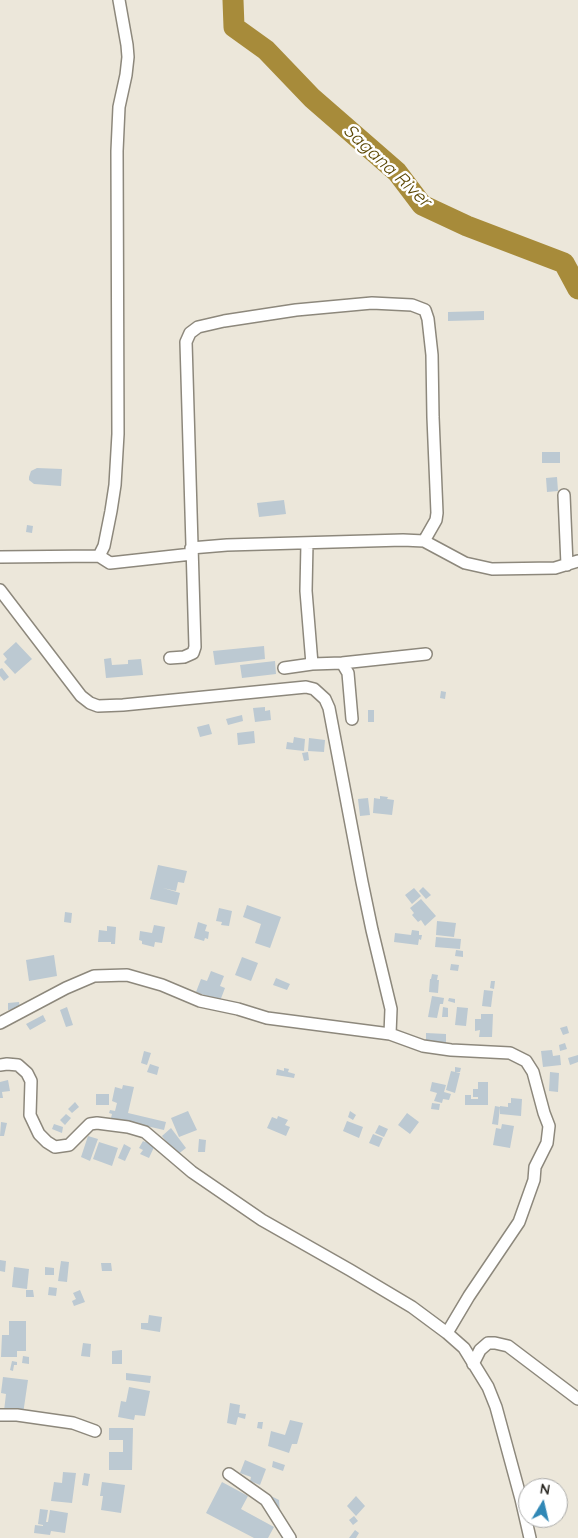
<!DOCTYPE html>
<html>
<head>
<meta charset="utf-8">
<style>
	body { margin:0 }
	#map { position:relative; width:578px; height:1538px; overflow:hidden; background:#ece7da; font-family:Quicksand,sans-serif }
	canvas { display:block }
	.north { position:absolute; left:518px; top:1478px; width:50px; height:50px; box-sizing:border-box; background:#fff; border:1px solid #a9a9a7; border-radius:50%; rotate:9deg; font-size:14px; font-weight:700; line-height:20px; text-align:center; color:#292722 }
	.north::after { content:''; display:block; margin:auto; width:18px; height:22px; background:#3188b6; clip-path:polygon(50% 0,100% 100%,50% 72%,0 100%) }
</style>
</head>
<body>
<div id="map">
<canvas width="578" height="1538"></canvas>
<div class="north">N</div>
</div>
<script>
const g = document.querySelector('canvas').getContext('2d');
g.lineJoin = 'round';
const shape = rows => new Path2D(rows.map(r => 'M' + r).join(''));
function stroke(path, color, width, dash) { g.strokeStyle = color; g.lineWidth = width; g.lineCap = dash ? 'butt' : 'round'; g.setLineDash(dash || []); g.stroke(path); }
function paint(path, color) { g.fillStyle = color; g.fill(path, 'evenodd'); }
function write(font, color, halo, rows, align = 'center') {
  g.font = font + ' Quicksand,sans-serif'; g.lineWidth = 5; g.setLineDash([]); g.textBaseline = 'middle'; g.strokeStyle = halo; g.fillStyle = color; for (const [text, x, y, turn = 0] of rows) {
    g.save(); g.translate(x, y); g.rotate((+turn || 0) * Math.PI / 180); g.textAlign = isNaN(turn) ? turn : align; if (halo) g.strokeText(text, 0, 0); g.fillText(text, 0, 0); g.restore();
  }
}
const river = shape([
	[233,0,234,27,266,50,312,98,397,172,422,205,467,226,564,263,578,289]
]);
const building = shape([
	[484,311,484,320,448,321,448,312],
	[542,452,560,452,560,463,542,463],
	[37,468,62,469,61,486,34,484,29,480,29,477,31,471],
	[557,477,558,491,547,492,546,478],
	[284,500,286,514,259,517,257,503],
	[27,525,33,526,32,533,26,532],
	[16,642,32,659,15,674,4,662,7,659,3,654],
	[264,646,265,659,215,665,213,651],
	[111,658,112,665,128,664,128,660,141,659,143,675,106,678,104,659],
	[275,661,276,674,242,678,240,665],
	[2,668,9,677,4,681,0,676,0,669],
	[441,691,446,692,445,699,440,698],
	[265,707,265,711,270,710,271,720,255,722,253,708],
	[368,710,374,710,374,722,368,722],
	[242,715,243,721,228,725,226,719],
	[209,724,212,734,200,737,197,727],
	[254,731,255,743,238,745,237,733],
	[294,737,305,739,304,751,286,749,287,742,293,743],
	[309,738,325,740,324,752,308,751],
	[308,752,309,760,304,761,302,753],
	[380,796,388,797,387,799,394,800,392,815,373,813,374,798,380,799],
	[368,798,370,815,360,816,358,799],
	[158,865,187,871,184,883,178,882,176,891,163,888,180,893,177,905,150,899],
	[423,887,431,895,426,899,419,891],
	[414,888,421,896,412,904,405,895],
	[421,899,436,916,425,926,421,920,418,922,412,915,414,913,410,908],
	[247,905,281,917,270,948,255,943,261,924,243,917],
	[219,908,232,911,229,926,221,925,222,922,216,921],
	[65,912,72,913,71,923,64,922],
	[437,921,456,923,454,937,436,935],
	[198,922,207,925,205,931,209,932,208,939,205,938,204,941,194,938],
	[154,925,165,927,162,943,155,942,154,947,142,944,142,941,139,940,140,931,152,933],
	[107,926,116,927,115,944,111,944,111,942,98,942,99,930,107,931],
	[412,930,419,931,419,935,422,935,421,940,419,939,418,945,394,942,395,933,411,935],
	[436,937,461,939,460,949,435,947],
	[456,950,463,951,463,957,455,956],
	[54,955,57,976,29,981,26,960],
	[242,957,258,963,251,981,235,975],
	[451,964,459,965,458,971,450,970],
	[211,971,224,976,220,986,225,988,220,1001,196,992,201,979,207,981],
	[432,974,438,975,437,980,439,980,438,993,429,992,430,979,431,979],
	[276,978,290,984,287,990,273,985],
	[491,981,495,981,494,989,490,988],
	[484,990,493,991,491,1007,482,1006],
	[432,996,444,998,443,1004,440,1004,437,1018,428,1017],
	[449,998,455,999,455,1003,448,1001],
	[19,1002,20,1009,8,1010,8,1003],
	[67,1007,73,1025,66,1027,60,1010],
	[443,1007,448,1008,448,1017,442,1017],
	[457,1007,468,1008,466,1026,455,1025],
	[481,1014,493,1014,492,1037,479,1037,480,1030,475,1031,475,1019,481,1019],
	[43,1015,46,1021,30,1030,26,1024],
	[567,1026,569,1033,563,1035,560,1028],
	[426,1033,446,1034,446,1043,426,1042],
	[565,1043,567,1049,560,1051,559,1045],
	[552,1050,553,1056,560,1055,561,1065,543,1067,541,1051],
	[144,1051,151,1053,147,1065,141,1063],
	[578,1055,578,1062,570,1065,568,1058],
	[150,1064,159,1067,157,1075,147,1072],
	[455,1067,461,1068,460,1072,455,1072],
	[284,1068,289,1069,288,1072,295,1074,294,1078,276,1075,277,1069,284,1071],
	[451,1071,460,1073,455,1093,446,1090],
	[550,1072,559,1073,558,1092,549,1091],
	[8,1080,10,1091,2,1092,3,1098,0,1098,0,1082],
	[432,1082,446,1085,444,1092,451,1094,449,1100,443,1099,442,1103,434,1101,437,1093,430,1091],
	[478,1082,488,1082,488,1105,465,1105,465,1095,471,1095,471,1099,478,1099,478,1097,473,1097,473,1089,478,1089],
	[123,1085,134,1087,128,1113,166,1122,164,1130,111,1118,112,1114,109,1113,110,1110,115,1111,117,1103,112,1101,115,1087,122,1089],
	[96,1094,109,1094,109,1105,96,1105],
	[511,1098,522,1099,521,1116,500,1114,500,1106,508,1107,508,1103,511,1103],
	[75,1102,79,1107,72,1113,68,1109],
	[432,1103,440,1104,439,1110,431,1109],
	[495,1106,500,1107,498,1125,492,1124],
	[188,1111,197,1130,179,1137,171,1118],
	[350,1111,356,1115,353,1120,348,1117],
	[407,1113,419,1122,410,1134,398,1125],
	[66,1114,71,1118,65,1125,60,1120],
	[278,1116,288,1120,285,1125,290,1127,286,1136,267,1128,272,1117,277,1119],
	[347,1121,363,1127,359,1138,343,1131],
	[1,1122,7,1123,4,1136,0,1136],
	[54,1124,63,1127,62,1133,52,1129],
	[502,1124,514,1126,510,1148,493,1145,496,1128,501,1129],
	[379,1125,388,1129,384,1137,375,1133],
	[171,1128,186,1148,177,1155,162,1136],
	[373,1134,383,1138,379,1147,369,1143],
	[88,1136,98,1139,90,1161,81,1157],
	[199,1139,206,1140,205,1152,198,1152],
	[143,1141,145,1142,146,1141,155,1145,149,1158,140,1154,143,1150,139,1148],
	[99,1142,118,1148,112,1166,93,1159],
	[124,1144,131,1148,125,1161,118,1158],
	[0,1260,6,1261,5,1272,0,1271],
	[61,1261,69,1262,67,1282,58,1281],
	[101,1263,111,1263,112,1271,102,1271],
	[14,1267,29,1269,27,1289,12,1287],
	[45,1267,54,1268,54,1275,45,1275],
	[49,1287,57,1288,56,1296,48,1295],
	[26,1290,33,1290,34,1297,26,1297],
	[80,1290,85,1302,74,1306,72,1301,76,1299,73,1293],
	[149,1315,162,1317,160,1332,141,1329,141,1323,148,1323],
	[9,1321,26,1321,26,1351,17,1351,17,1357,1,1357,2,1335,9,1335],
	[83,1343,91,1344,90,1357,81,1356],
	[122,1350,122,1364,112,1364,112,1351],
	[23,1356,29,1357,29,1364,22,1363],
	[12,1361,17,1362,17,1365,14,1365,13,1371,10,1370],
	[126,1373,151,1376,150,1383,126,1380],
	[3,1377,28,1380,23,1414,4,1411,6,1394,1,1393],
	[129,1387,150,1391,145,1416,135,1415,134,1420,118,1417,121,1401,126,1402],
	[230,1403,240,1405,239,1413,246,1414,245,1419,238,1417,236,1425,227,1423],
	[290,1420,303,1423,297,1444,292,1444,289,1453,268,1446,271,1431,285,1435],
	[258,1422,263,1422,262,1429,257,1428],
	[109,1428,133,1428,132,1470,109,1470,109,1452,123,1452,123,1440,109,1440],
	[245,1460,266,1469,260,1485,250,1481,251,1477,240,1473],
	[273,1461,285,1465,283,1471,272,1467],
	[63,1472,76,1473,72,1503,51,1501,54,1482,62,1483],
	[84,1473,90,1474,88,1486,82,1485],
	[102,1482,125,1485,121,1513,101,1510,103,1496,100,1496],
	[222,1482,248,1496,241,1509,274,1527,268,1538,254,1538,206,1513],
	[265,1493,279,1500,280,1513],
	[356,1496,365,1506,356,1516,347,1506],
	[40,1509,48,1510,46,1522,48,1522,50,1510,68,1513,65,1533,51,1531,50,1535,34,1533,35,1525,43,1526,43,1525,38,1524],
	[354,1516,358,1521,353,1525,349,1520],
	[355,1530,359,1533,356,1538,349,1538]
]);
const minor = shape([
	[564,495,567,565],
	[307,543,306,591,312,664],
	[191,548,227,545,403,540,424,541,465,563,492,569,555,568,578,561],
	[99,556,104,546,111,511,115,485,118,434,117,151,119,107,126,75,128,57,127,45,119,0],
	[0,557,99,556,110,563,192,554],
	[0,590,81,696,90,703,98,706,123,705,306,687,314,689,325,699,329,708,362,882,372,930,391,1009,390,1034],
	[170,658,184,657,193,653,195,647,186,342,190,333,198,327,224,321,296,310,372,303,412,305,425,310,428,319,432,355,433,417,437,513,436,520,424,541],
	[342,663,348,673,352,719],
	[284,668,312,664,342,663,426,654],
	[0,1023,66,988,94,976,127,975,162,985,200,1001,238,1009,267,1018,390,1034,423,1046,451,1050,510,1053,526,1061,533,1072,544,1113,549,1126,547,1143,535,1167,534,1180,519,1222,469,1296,447,1333],
	[0,1065,7,1064,18,1065,27,1073,31,1081,30,1115,39,1134,47,1142,55,1147,69,1145,90,1124,97,1123,128,1127,145,1132,192,1172,262,1220,350,1270,412,1307,447,1333,464,1348,488,1387,496,1407,521,1499,530,1538],
	[473,1364,480,1350,488,1343,495,1343,508,1346,578,1399],
	[0,1415,17,1415,73,1423,95,1431],
	[229,1474,266,1500,290,1538]
]);
const waterNames = [
	["Sagana River",387,166,43]
];
stroke(river, '#a78b3a', 21);
paint(building, '#bcc9d2');
stroke(minor, '#8d887c', 14);
stroke(minor, '#fff', 11);
write('italic 18px', '#5a4602', '#fff', waterNames);
</script>
</body>
</html>
